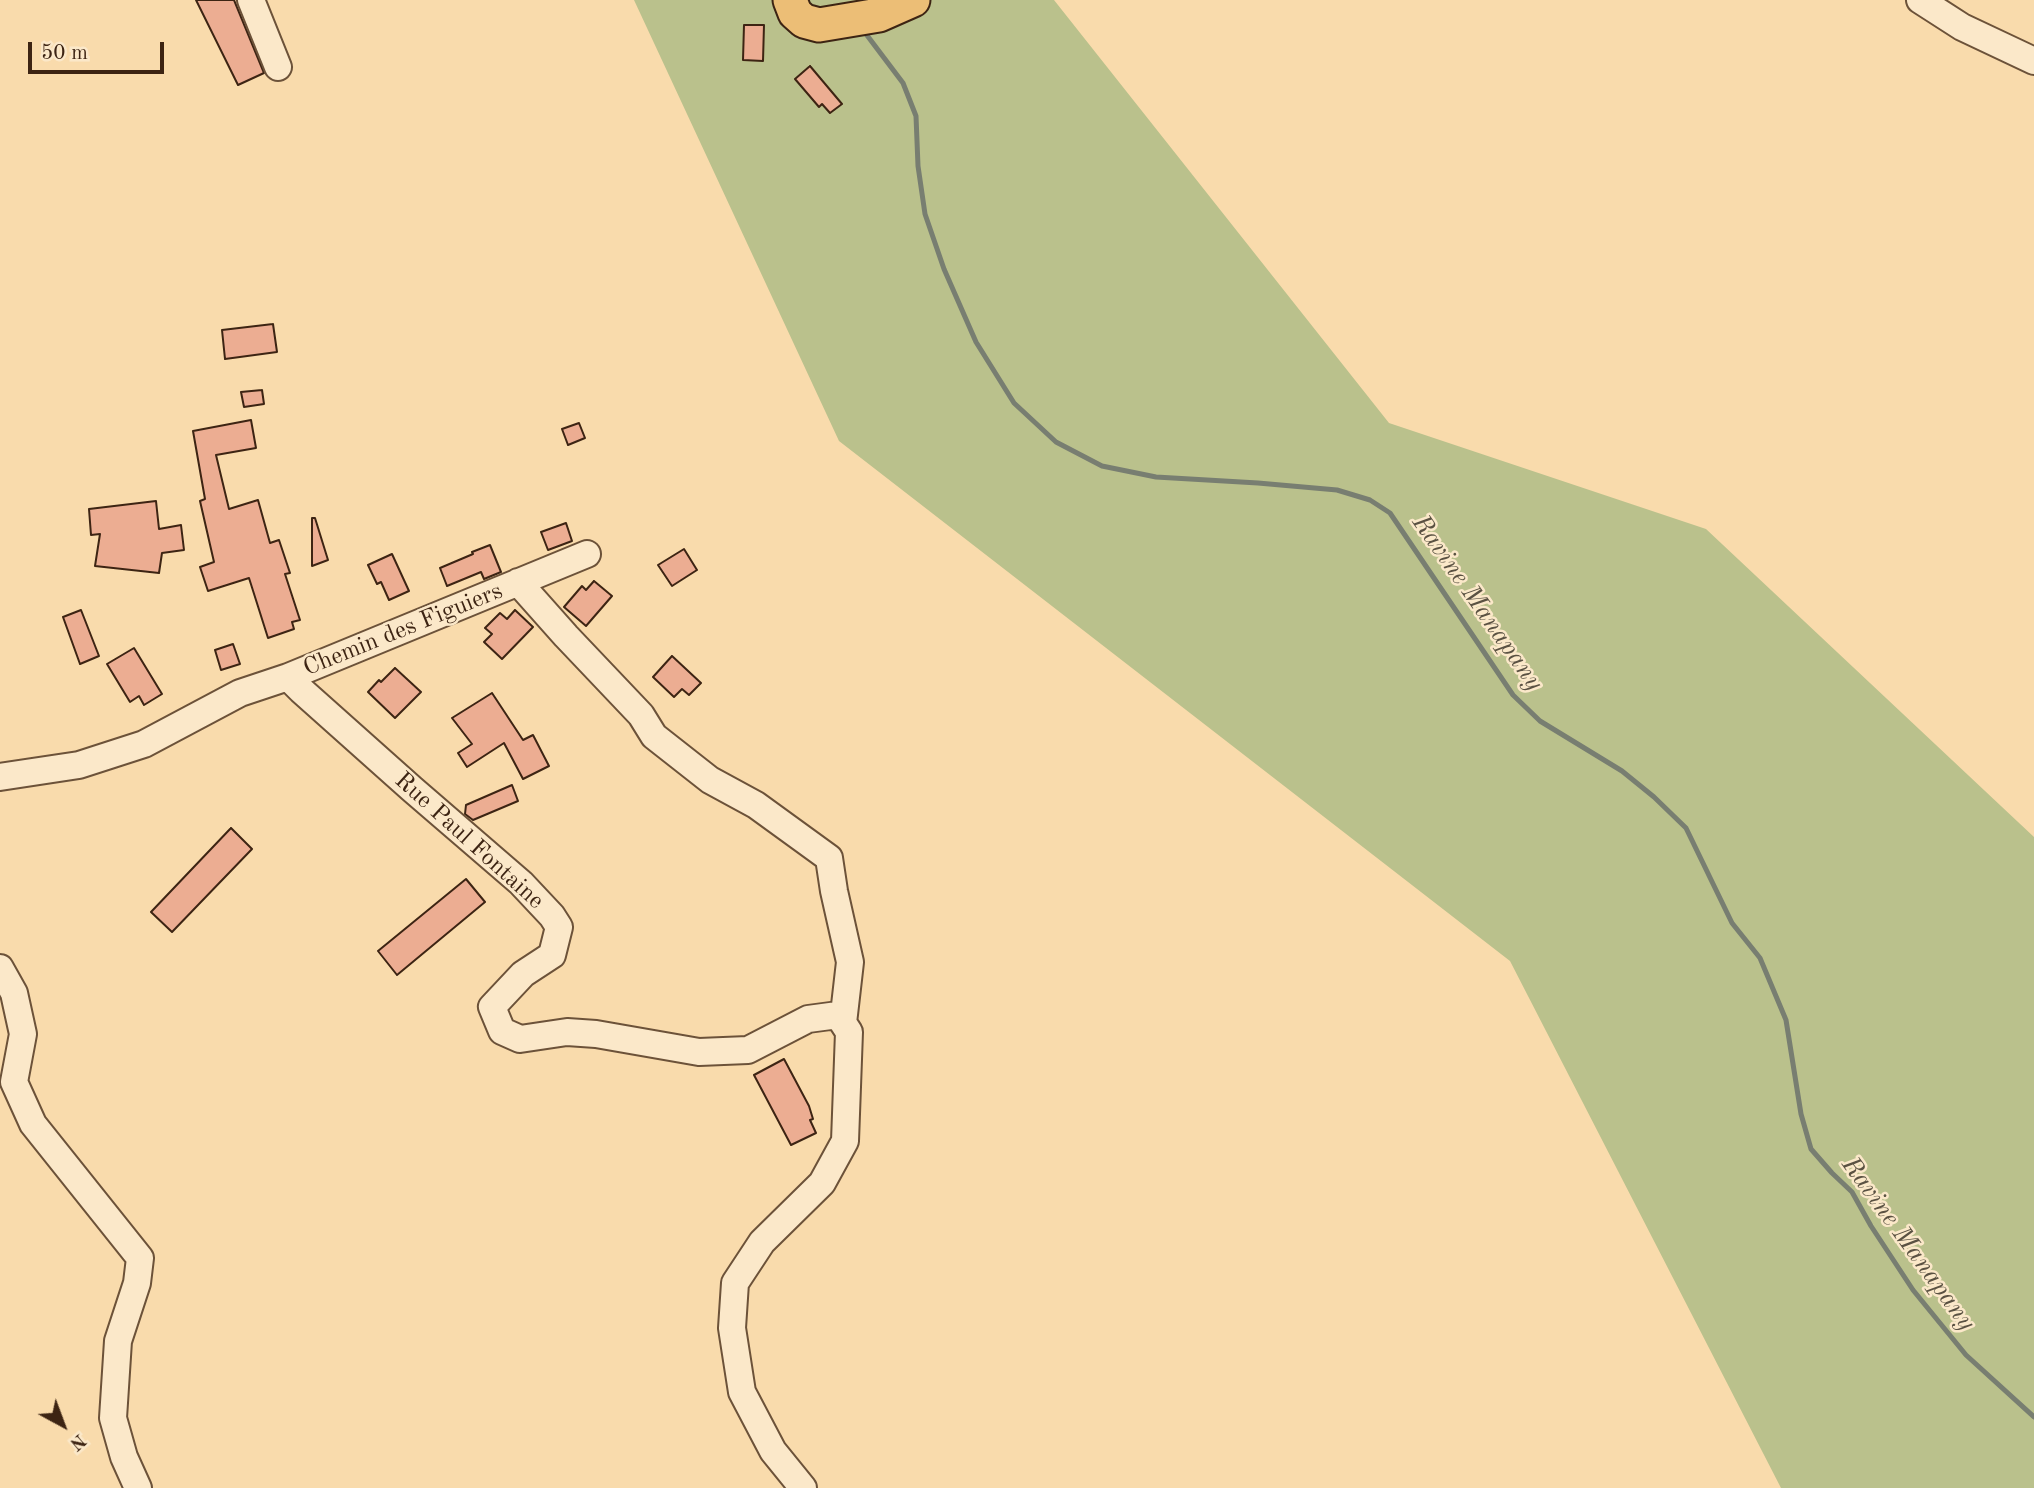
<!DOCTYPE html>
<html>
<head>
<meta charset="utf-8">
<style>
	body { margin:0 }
	#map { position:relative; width:2034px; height:1488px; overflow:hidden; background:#f9dbac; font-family:"Old Standard TT",serif }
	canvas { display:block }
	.north { position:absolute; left:28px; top:1390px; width:70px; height:70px; -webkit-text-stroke:5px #fbe8c9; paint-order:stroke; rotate:139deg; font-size:19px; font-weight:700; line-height:28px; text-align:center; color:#3d2413 }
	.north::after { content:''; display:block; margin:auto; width:24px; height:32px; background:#3d2413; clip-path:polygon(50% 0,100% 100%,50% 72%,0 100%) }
	.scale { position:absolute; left:28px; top:42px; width:136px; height:32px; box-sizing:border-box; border:4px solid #3d2413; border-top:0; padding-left:9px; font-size:21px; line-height:24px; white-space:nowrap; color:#3d2413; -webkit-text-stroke:5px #fbe8c9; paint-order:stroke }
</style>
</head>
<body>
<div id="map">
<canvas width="2034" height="1488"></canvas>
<div class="north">N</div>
<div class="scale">50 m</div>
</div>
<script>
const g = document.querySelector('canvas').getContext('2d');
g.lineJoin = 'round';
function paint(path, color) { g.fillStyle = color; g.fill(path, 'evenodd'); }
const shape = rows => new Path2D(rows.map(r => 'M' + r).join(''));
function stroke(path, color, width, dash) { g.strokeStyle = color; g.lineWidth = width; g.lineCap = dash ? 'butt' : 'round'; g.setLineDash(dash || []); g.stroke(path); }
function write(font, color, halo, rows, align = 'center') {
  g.font = font + ' "Old Standard TT",serif'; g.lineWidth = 5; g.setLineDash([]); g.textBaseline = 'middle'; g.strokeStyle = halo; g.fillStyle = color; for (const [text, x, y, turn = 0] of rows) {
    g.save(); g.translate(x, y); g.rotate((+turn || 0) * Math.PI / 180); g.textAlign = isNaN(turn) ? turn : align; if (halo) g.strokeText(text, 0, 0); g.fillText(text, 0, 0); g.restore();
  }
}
const green = shape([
	[634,0,1054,0,1389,423,1706,529,2034,837,2034,1488,1781,1488,1510,961,839,441]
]);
const stream = shape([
	[863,30,903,83,916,116,918,166,925,214,944,269,976,342,1014,403,1056,442,1102,466,1156,477,1258,483,1337,490,1370,500,1390,513,1513,695,1540,721,1622,771,1654,797,1686,828,1732,923,1760,958,1786,1020,1801,1114,1811,1149,1832,1173,1852,1192,1871,1226,1913,1290,1966,1355,2034,1417]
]);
const building = shape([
	[196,0,234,0,264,73,238,85,196,0],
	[744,25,764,25,763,61,743,60,744,25],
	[810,66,842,104,830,113,822,104,819,107,795,79,810,66],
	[273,324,277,352,225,359,222,330,273,324],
	[262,390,264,404,244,407,241,392,262,390],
	[251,420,256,448,216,455,229,509,258,500,270,543,279,540,290,573,285,574,300,620,292,622,294,629,268,638,249,578,208,591,200,567,214,562,200,501,205,499,193,431,251,420],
	[579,423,585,438,568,445,562,429,579,423],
	[156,501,159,529,181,525,184,550,162,553,159,573,95,566,100,534,91,535,89,509,156,501],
	[312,518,315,518,328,560,312,566,312,518],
	[566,523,572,541,548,550,541,532,566,523],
	[490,545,501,572,484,579,481,572,447,586,440,568,473,554,472,552,490,545],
	[684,549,697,570,672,586,658,565,684,549],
	[392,554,409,591,389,600,381,582,377,584,368,565,392,554],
	[594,581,612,596,586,626,564,607,582,586,586,590,594,581],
	[81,610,99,656,80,664,63,617,81,610],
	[515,610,533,627,502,659,484,642,492,634,485,628,500,613,507,619,515,610],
	[233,644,240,664,221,670,215,650,233,644],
	[134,648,162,694,144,705,139,696,130,702,107,664,134,648],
	[672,656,701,683,689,695,682,689,674,697,653,677,672,656],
	[395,668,421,692,395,718,368,692,379,680,381,682,395,668],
	[492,693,523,740,533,735,549,766,523,779,504,743,467,767,458,753,472,744,452,718,492,693],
	[512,785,518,801,473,820,465,814,466,805,512,785],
	[231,828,252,849,172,932,151,912,231,828],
	[466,879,485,902,397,975,378,951,466,879],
	[784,1059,809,1106,813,1119,810,1120,816,1133,791,1145,754,1075,784,1059]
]);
const minor = shape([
	[251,0,278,67],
	[1920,0,1962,27,2034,61],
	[518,582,566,636,641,715,654,736,710,780,756,805,829,858,834,891,850,962,843,1023],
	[288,677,587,554],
	[0,777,79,765,144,744,240,693,288,677,301,690,412,789,521,883,552,916,559,927,552,955,523,974,492,1007,502,1031,520,1039,567,1032,596,1034,699,1052,748,1050,808,1019,838,1015,849,1032,845,1141,822,1183,762,1242,735,1283,732,1328,742,1392,773,1451,803,1488],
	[0,968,14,993,23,1034,14,1082,33,1124,140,1258,137,1283,118,1341,113,1418,124,1457,138,1488]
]);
const major = shape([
	[790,0,795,13,804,21,819,25,879,15,913,0]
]);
const streetNames = [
	["Chemin des Figuiers",403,630,-22],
	["Rue Paul Fontaine",469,841,42]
];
const waterNames = [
	["Ravine Manapany",1477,603,55],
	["Ravine Manapany",1908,1244,54]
];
paint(green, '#bac18c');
stroke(stream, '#787e71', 5);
paint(building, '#ecad92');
stroke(building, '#3d2413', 2);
stroke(minor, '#6c5239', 30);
stroke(major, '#3d2413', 37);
stroke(minor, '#fbe8c9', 26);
stroke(major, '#ecbe76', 33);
write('24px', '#3d2413', '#fbe8c9', streetNames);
write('italic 26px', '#5a5142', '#fbe8c9', waterNames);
</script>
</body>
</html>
